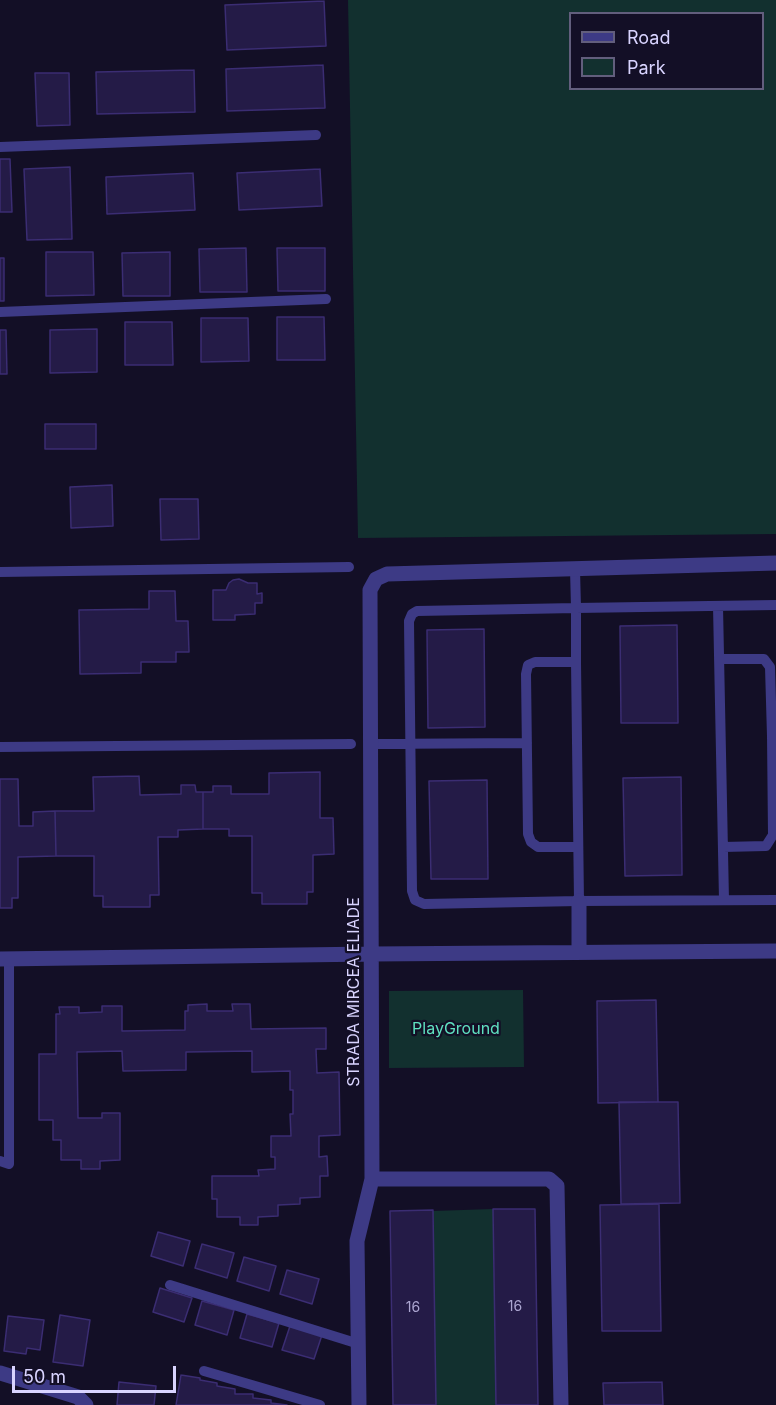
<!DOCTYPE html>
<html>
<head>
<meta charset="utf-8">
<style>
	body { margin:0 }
	#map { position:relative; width:776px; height:1405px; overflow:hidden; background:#130f26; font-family:Inter,sans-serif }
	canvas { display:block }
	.legend { position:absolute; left:569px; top:12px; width:195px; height:78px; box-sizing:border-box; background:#130f26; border:2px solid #625e7d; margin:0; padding:8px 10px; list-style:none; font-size:18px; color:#d9d4ff }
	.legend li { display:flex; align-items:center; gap:12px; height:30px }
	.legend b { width:30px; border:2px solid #625e7d }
	.scale { position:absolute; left:12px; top:1366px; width:164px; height:27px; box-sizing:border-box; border:3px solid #d9d4ff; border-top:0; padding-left:8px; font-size:18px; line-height:21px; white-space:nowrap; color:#d9d4ff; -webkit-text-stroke:4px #130f26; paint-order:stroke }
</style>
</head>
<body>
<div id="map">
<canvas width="776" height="1405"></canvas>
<ul class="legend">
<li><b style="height:8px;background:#3d3a85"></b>Road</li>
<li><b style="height:16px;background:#12302f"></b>Park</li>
</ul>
<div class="scale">50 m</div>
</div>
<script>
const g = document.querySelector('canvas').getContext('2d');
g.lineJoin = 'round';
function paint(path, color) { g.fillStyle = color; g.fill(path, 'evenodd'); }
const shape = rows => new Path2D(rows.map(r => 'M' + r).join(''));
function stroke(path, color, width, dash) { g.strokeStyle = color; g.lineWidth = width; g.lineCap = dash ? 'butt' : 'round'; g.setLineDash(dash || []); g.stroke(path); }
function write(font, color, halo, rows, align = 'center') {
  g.font = font + ' Inter,sans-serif'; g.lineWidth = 4.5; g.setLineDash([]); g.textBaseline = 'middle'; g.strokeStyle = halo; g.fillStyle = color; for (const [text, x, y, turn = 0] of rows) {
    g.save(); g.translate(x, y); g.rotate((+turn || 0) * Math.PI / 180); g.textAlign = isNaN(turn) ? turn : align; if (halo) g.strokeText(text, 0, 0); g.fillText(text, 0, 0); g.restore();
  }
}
const green = shape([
	[348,0,776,0,776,534,358,538],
	[570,14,762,14,762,88,570,88],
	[523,990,524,1067,389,1068,389,991],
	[493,1209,496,1405,436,1405,433,1211]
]);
const building = shape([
	[324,1,326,46,227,50,225,5,324,1],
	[323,65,325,108,227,111,226,69,323,65],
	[194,70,195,112,97,114,96,72,194,70],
	[35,73,69,73,70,125,37,126,35,73],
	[0,159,10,159,12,212,0,212,0,159],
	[70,167,72,239,27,240,24,169,70,167],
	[320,169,322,206,239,210,237,173,320,169],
	[193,173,195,210,107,214,106,177,193,173],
	[246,248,247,292,200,292,199,249,246,248],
	[277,248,325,248,325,291,278,291,277,248],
	[46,252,93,252,94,295,46,296,46,252],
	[170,252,170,296,123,296,122,253,170,252],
	[0,258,4,258,4,301,0,301,0,258],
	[277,317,324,317,325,360,277,360,277,317],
	[201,318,248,318,249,361,201,362,201,318],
	[125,322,172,322,173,365,125,365,125,322],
	[97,329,97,372,50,373,50,330,97,329],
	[0,330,6,330,7,374,0,374,0,330],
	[45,424,96,424,96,449,45,449,45,424],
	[112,485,113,526,71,528,70,487,112,485],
	[160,499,198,499,199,539,161,540,160,499],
	[239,579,248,583,257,583,257,594,262,593,262,603,255,603,255,614,235,615,235,620,213,620,213,590,226,590,229,583,233,580,239,579],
	[149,591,175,591,176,621,188,621,189,652,176,652,176,662,141,662,141,673,80,674,79,610,149,609,149,591],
	[677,625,678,723,621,723,620,626,677,625],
	[484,629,485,727,428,728,427,630,484,629],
	[320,772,320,818,333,818,334,854,313,855,313,892,307,892,307,904,262,904,262,893,252,893,252,836,229,836,229,829,203,829,203,792,213,792,213,786,231,786,231,794,269,794,269,773,320,772],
	[139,776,140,795,181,794,181,785,195,785,196,792,203,792,203,829,178,830,178,837,158,837,159,895,150,895,150,907,103,907,103,896,94,896,94,856,56,856,55,811,94,811,93,777,139,776],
	[681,777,682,875,625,876,623,778,681,777],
	[0,779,18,779,19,826,33,826,33,812,55,811,56,856,18,857,18,898,12,898,12,908,0,908,0,779],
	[487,780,488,879,431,879,429,781,487,780],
	[656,1000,658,1102,598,1103,597,1001,656,1000],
	[207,1004,207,1011,233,1011,232,1004,250,1004,251,1029,326,1028,326,1049,316,1049,317,1073,339,1072,340,1135,319,1136,319,1157,327,1156,328,1176,320,1176,320,1197,300,1198,300,1204,278,1205,278,1216,258,1217,258,1225,240,1225,240,1217,217,1217,217,1199,212,1199,212,1176,259,1176,258,1170,275,1169,275,1157,271,1157,271,1136,291,1136,290,1114,293,1114,293,1090,290,1090,290,1071,252,1072,252,1051,186,1052,186,1070,123,1071,122,1051,77,1052,78,1118,102,1118,102,1113,120,1113,120,1160,100,1161,100,1169,81,1169,81,1160,61,1160,61,1140,53,1140,53,1120,39,1120,39,1054,56,1054,56,1014,60,1014,59,1007,79,1007,79,1013,102,1012,102,1006,122,1006,122,1031,185,1030,185,1011,188,1011,188,1005,207,1004],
	[619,1102,678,1102,680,1203,621,1204,619,1102],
	[659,1204,661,1331,602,1331,600,1205,659,1204],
	[493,1209,535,1209,538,1405,496,1405,493,1209],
	[433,1210,436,1405,393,1405,390,1211,433,1210],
	[158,1232,190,1241,183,1266,151,1256,158,1232],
	[202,1244,234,1253,227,1278,195,1268,202,1244],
	[244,1257,276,1266,269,1291,237,1281,244,1257],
	[287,1270,319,1279,312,1304,280,1294,287,1270],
	[160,1288,192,1298,184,1322,153,1312,160,1288],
	[202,1301,234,1310,227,1335,195,1325,202,1301],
	[247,1314,279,1323,272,1347,240,1338,247,1314],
	[60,1315,90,1320,83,1366,53,1362,60,1315],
	[8,1316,44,1320,40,1350,27,1348,26,1354,4,1351,8,1316],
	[290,1326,322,1335,314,1359,282,1350,290,1326],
	[181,1375,200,1378,200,1380,217,1383,217,1386,235,1389,235,1394,253,1394,253,1398,271,1400,271,1403,287,1405,176,1405,181,1375],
	[119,1382,156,1386,154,1405,117,1405,119,1382],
	[662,1382,663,1405,604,1405,603,1383,662,1382]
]);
const service = shape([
	[0,147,316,135],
	[0,312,326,299],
	[575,569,576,608,576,662,579,901,424,904,415,900,412,891,409,621,412,614,417,611,576,608,776,605],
	[0,572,349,567],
	[718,606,724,900],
	[719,659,764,659,770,667,772,736,773,835,766,846,723,847],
	[576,662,535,662,528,665,526,674,528,834,531,842,538,847,578,847],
	[370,744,527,743],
	[0,747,351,744],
	[579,901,776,900],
	[0,1161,9,1164,9,959],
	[170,1285,359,1344],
	[204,1371,320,1405]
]);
const minor = shape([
	[579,901,579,952],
	[0,959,372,954,776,951],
	[372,1179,549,1179,557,1186,561,1405],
	[0,1373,78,1397,86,1405],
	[359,1405,357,1241,372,1179,370,590,376,579,387,574,776,563]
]);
const numberNames = [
	["16",515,1307],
	["16",413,1308]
];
const streetNames = [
	["STRADA MIRCEA ELIADE",354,992,-90]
];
const parkNames = [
	["PlayGround",456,1029]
];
paint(green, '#12302f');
paint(building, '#241b47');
stroke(building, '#3b2d73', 1.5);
stroke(service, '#3d3a85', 10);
stroke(minor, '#3d3a85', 15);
write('14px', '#aca6d1', null, numberNames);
write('16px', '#d9d4ff', '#130f26', streetNames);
write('16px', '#5fe0c0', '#130f26', parkNames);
</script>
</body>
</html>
